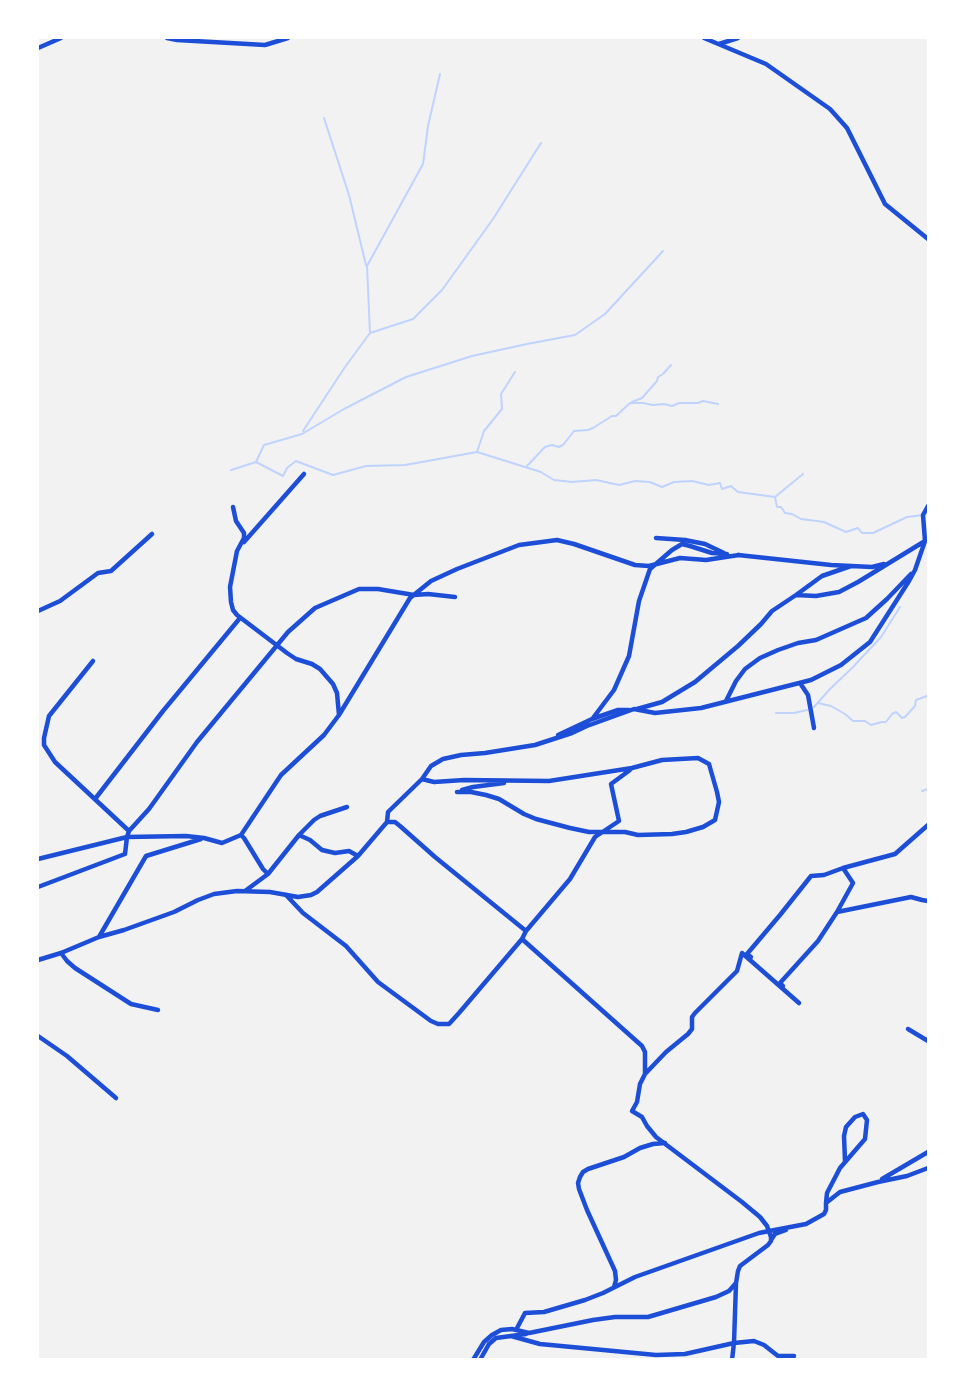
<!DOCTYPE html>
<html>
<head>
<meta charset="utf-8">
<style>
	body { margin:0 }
	#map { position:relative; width:966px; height:1397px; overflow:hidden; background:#f2f2f2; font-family:"Public Sans",sans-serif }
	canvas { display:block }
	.frame { position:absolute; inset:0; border:39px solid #fff; pointer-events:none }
</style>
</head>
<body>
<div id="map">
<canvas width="966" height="1397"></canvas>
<div class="frame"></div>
</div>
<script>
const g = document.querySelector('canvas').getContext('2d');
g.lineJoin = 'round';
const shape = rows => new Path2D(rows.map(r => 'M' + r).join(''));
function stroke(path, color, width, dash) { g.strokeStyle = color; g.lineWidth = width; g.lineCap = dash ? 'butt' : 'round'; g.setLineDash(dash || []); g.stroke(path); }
const stream = shape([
	[324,118,349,195,366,265],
	[370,333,367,266,423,164,428,126,440,74],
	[632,402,642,398,657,381,658,377,663,374,671,365],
	[303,431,345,367,370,333,413,319,442,290,493,219,541,143],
	[477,452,541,472,554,480,572,482,596,480,619,485,635,481,650,482,662,487,674,482,692,481,709,485,720,483,722,489,731,486,738,492,775,497,803,474],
	[256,462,283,476,287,468,296,461,333,475,366,466,405,465,477,452,484,431,502,409,501,394,515,372],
	[526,467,545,447,552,445,559,447,563,445,574,431,588,430,593,428,612,416,616,416,630,403,643,403,653,405,664,404,672,406,679,403,698,403,703,401,718,404],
	[231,470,256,462,264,445,302,434,344,409,406,377,472,356,527,344,575,335,605,314,663,251],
	[775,497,777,507,781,507,785,513,792,514,801,519,824,522,846,532,858,528,862,533,873,533,907,517,923,515,928,511],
	[818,703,831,706,845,714,853,721,865,721,871,725,882,722,886,722,892,714,896,712,902,718,905,717,915,706,916,700,927,696,928,697],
	[814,707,829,690,853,667,881,637,900,607],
	[776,713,794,713,807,710],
	[922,791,928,789]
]);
const minor = shape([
	[167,38,177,40,265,45,288,38],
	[704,38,766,64,830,109,847,128,885,204,928,239],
	[719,44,738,38],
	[38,48,61,38],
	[233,507,236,521,244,533,244,538,237,551,230,587,231,602,233,610,237,615,287,653,296,659,312,664,320,669,333,684,337,693,339,715,324,735,281,775,241,835],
	[656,538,685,540,705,544,724,553],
	[244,542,304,474],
	[738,555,831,565,872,567,884,564],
	[851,566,822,576,796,595,816,596,839,592,858,582,925,541,923,515,928,506],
	[38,611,60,601,98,573,111,571,152,534],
	[93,661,49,716,44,738,44,745,55,762,129,831],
	[800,683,808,695,814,728],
	[726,701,736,681,745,669,760,658,778,650,798,643,816,640,866,618,887,599,911,574],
	[637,709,662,702,695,682,738,646,761,624,772,611,796,595],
	[339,715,410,598,431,581,457,569,519,545,557,540,574,544,635,565,649,566,680,558,706,560,739,555],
	[593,718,614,690,629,656,639,601,650,569,672,550,682,544,690,546,712,553,727,554],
	[558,735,592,719,618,710,629,710],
	[422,779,434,782,464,780,549,781,632,768,662,760,698,758,709,764,717,792,719,802,715,820,703,827,686,832,672,834,638,835,625,832,589,832,570,828,536,819,524,814,499,799,486,795,471,792,457,792],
	[462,790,473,787,504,783],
	[95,799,163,711,240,618],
	[387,822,395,822,400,826,435,857,526,931],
	[299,835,310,840,322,850,335,853,349,851,358,856],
	[38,859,127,837,186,836,204,838,222,843,241,835,244,838,263,869,268,874],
	[38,887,125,854,127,837,129,831,149,809,197,742,288,632,315,608,359,589,378,589,414,595,428,594,455,597],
	[245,891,268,874,299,835,314,820,320,816,347,807],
	[286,895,303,913,346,946,378,982,431,1021,438,1024,449,1024,459,1013,522,939,526,931,570,879,595,837,619,821,611,784,630,770],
	[837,912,911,897,922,900,928,901],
	[99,937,146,856,201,839],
	[522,939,642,1046,645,1052,645,1074],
	[61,953,67,961,75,968,131,1004,158,1010],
	[751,957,747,954,780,915,811,876,824,875,843,868],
	[38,960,61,953,99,937,124,930,174,912,198,900,214,894,237,891,270,892,298,897,311,895,317,892,358,856,387,822,388,812,422,779,431,766,443,759,461,755,485,753,535,745,572,733,587,726,634,709,655,713,701,708,811,680,841,665,870,642,909,581,915,570,925,541],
	[783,986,780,983,818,941,837,912,853,883,843,868,895,854,928,825],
	[908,1029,928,1041],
	[38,1036,67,1056,116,1098],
	[882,1179,928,1152],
	[826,1203,827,1193,840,1168,865,1139,867,1120,863,1114,855,1117,846,1127,844,1136,845,1161],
	[771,1240,775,1234,786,1230],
	[736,1283,734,1343,754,1341,764,1345,778,1356,794,1356],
	[614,1287,616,1280,615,1271,587,1210,579,1189,578,1183,580,1177,583,1172,588,1169,624,1157,640,1148,653,1144,665,1143],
	[516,1330,525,1313,544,1312,585,1300,603,1293,635,1277,759,1233,806,1224,824,1214,826,1210,826,1203,840,1192,878,1182,907,1176,928,1168],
	[511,1336,540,1344,656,1355,685,1354,734,1343,732,1360],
	[473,1360,484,1342,492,1335,501,1330,512,1329,529,1333,593,1320,615,1317,648,1317,716,1297,729,1291,736,1283,738,1271,740,1266,768,1245,771,1241,771,1237,767,1226,760,1217,742,1202,656,1137,647,1126,642,1117,632,1111,637,1102,640,1084,645,1074,666,1052,688,1034,692,1029,692,1017,695,1013,737,971,742,953,799,1003],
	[480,1360,489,1344,496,1338,526,1334]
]);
stroke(stream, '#bfd3fe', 2);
stroke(minor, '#1d4ed8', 4.5);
</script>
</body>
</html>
